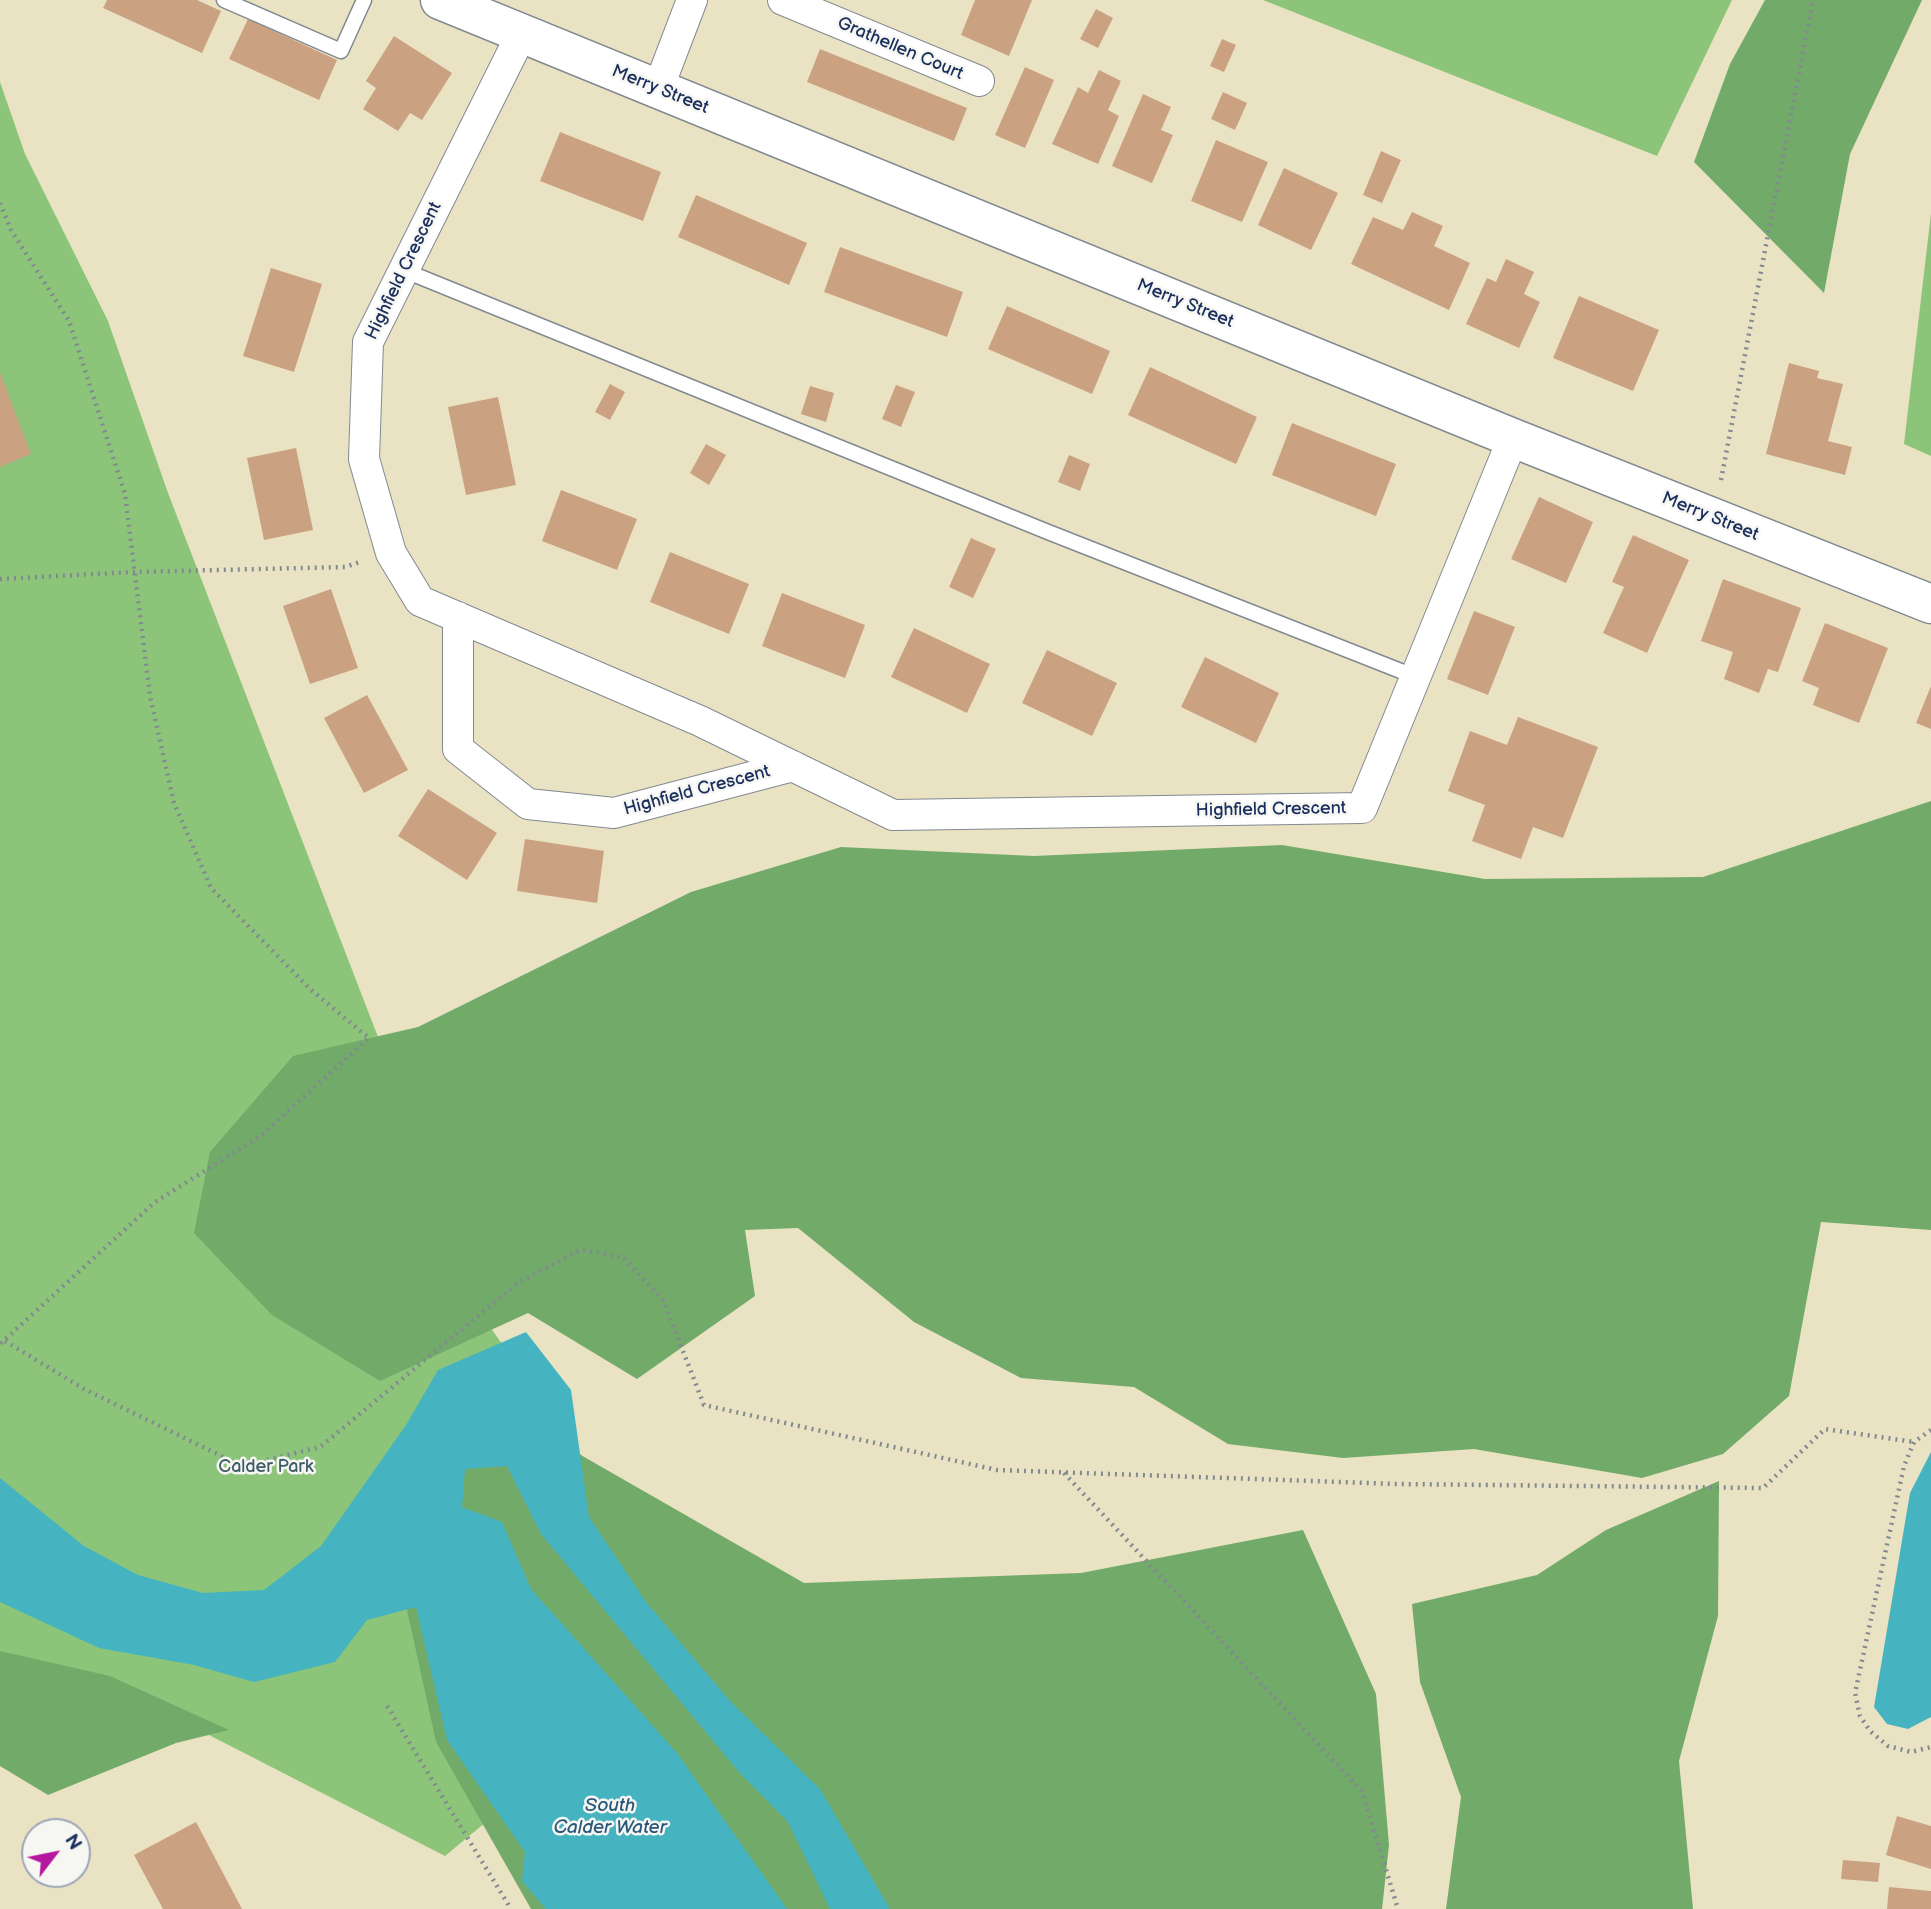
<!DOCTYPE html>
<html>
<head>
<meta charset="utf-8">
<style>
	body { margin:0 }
	#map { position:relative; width:1931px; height:1909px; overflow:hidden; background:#eae3c3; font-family:"Balsamiq Sans",sans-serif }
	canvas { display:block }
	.north { position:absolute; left:21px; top:1818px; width:70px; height:70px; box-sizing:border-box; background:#f6f6f2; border:2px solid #9ea6b7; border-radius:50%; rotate:58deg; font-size:19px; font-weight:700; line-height:28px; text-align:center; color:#1b2f5e }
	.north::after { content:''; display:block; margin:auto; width:24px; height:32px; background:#b5179e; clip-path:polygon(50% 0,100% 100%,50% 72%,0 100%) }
</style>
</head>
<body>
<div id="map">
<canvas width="1931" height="1909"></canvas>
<div class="north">N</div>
</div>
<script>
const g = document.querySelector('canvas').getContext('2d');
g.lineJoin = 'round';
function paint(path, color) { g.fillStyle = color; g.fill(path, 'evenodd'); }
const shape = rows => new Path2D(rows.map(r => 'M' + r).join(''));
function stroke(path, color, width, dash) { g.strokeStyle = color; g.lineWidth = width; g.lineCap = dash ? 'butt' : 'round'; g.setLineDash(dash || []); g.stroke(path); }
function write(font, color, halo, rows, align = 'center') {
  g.font = font + ' "Balsamiq Sans",sans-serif'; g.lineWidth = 5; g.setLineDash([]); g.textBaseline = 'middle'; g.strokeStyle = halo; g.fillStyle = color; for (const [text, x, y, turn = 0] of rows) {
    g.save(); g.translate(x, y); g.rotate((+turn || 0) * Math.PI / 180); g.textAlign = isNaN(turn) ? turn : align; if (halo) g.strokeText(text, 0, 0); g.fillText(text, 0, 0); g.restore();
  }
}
const green = shape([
	[1263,0,1732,0,1657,156],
	[0,82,25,154,108,321,168,493,490,1327,710,1636,445,1856,170,1715,0,1680],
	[1931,213,1931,456,1904,444]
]);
const forest = shape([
	[1765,0,1922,0,1850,154,1824,293,1694,162,1730,64],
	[1931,801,1931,1230,1821,1222,1789,1396,1723,1454,1642,1478,1474,1449,1343,1458,1228,1444,1134,1387,1021,1378,914,1322,798,1228,745,1230,755,1296,637,1379,528,1313,380,1381,272,1315,194,1233,210,1152,293,1056,418,1027,691,892,841,847,1034,856,1282,845,1485,879,1703,877],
	[518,1419,804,1583,1081,1573,1303,1530,1376,1694,1389,1845,1382,1909,531,1909,436,1742,391,1537],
	[1719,1481,1718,1616,1679,1761,1693,1909,1446,1909,1461,1797,1420,1682,1412,1604,1537,1575,1606,1530],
	[0,1651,110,1676,229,1730,176,1743,48,1795,0,1766]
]);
const water = shape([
	[526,1332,571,1390,589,1517,646,1602,730,1701,820,1789,890,1909,830,1909,788,1822,739,1772,541,1534,507,1466,465,1469,462,1507,502,1522,531,1589,677,1753,787,1909,546,1909,522,1881,525,1852,447,1740,416,1607,367,1620,335,1662,254,1682,194,1665,99,1648,0,1602,0,1478,84,1546,138,1575,203,1593,264,1590,321,1546,406,1425,438,1370],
	[1931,1452,1931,1717,1908,1729,1887,1724,1874,1707,1910,1493]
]);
const building = shape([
	[107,0,197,0,221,11,202,53,103,8],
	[975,0,1032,0,1009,56,961,35],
	[1096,9,1113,18,1098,48,1080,39],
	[248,19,337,60,319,100,229,59],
	[394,36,452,73,422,120,410,113,398,131,363,109,376,88,366,81],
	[1222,39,1236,45,1224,72,1210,66],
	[820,49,967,108,954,141,807,82],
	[1025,67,1054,80,1025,148,995,135],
	[1099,70,1121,81,1108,110,1119,116,1098,164,1052,144,1078,87,1088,93],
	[1223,92,1247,103,1235,130,1211,119],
	[1143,94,1171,107,1161,130,1173,135,1152,183,1112,166],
	[560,132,661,172,643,221,540,181],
	[1216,140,1268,162,1242,222,1191,201],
	[1381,151,1401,160,1382,203,1363,195],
	[1284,168,1338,193,1311,250,1258,225],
	[696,195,807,243,789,285,678,237],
	[1412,212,1443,226,1434,246,1470,263,1449,310,1351,264,1373,217,1403,230],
	[840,247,963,292,947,337,824,292],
	[1506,259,1534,272,1524,294,1540,302,1519,348,1466,324,1487,278,1496,282],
	[271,268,322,284,294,372,243,356],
	[1579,296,1659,330,1633,391,1553,358],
	[1007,306,1110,351,1092,394,988,349],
	[1789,363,1819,371,1817,378,1843,384,1828,441,1852,447,1845,475,1766,454],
	[1150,367,1257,417,1236,464,1128,415],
	[0,373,31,454,0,467],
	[610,384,625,392,610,420,595,412],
	[896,385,915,392,901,427,882,419],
	[810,386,834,393,826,422,801,414],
	[498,397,516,485,466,495,448,407],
	[1292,423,1396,464,1376,516,1272,475],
	[706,444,726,455,709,485,690,473],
	[296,448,313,530,264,540,247,458],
	[1069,455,1090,464,1080,491,1058,482],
	[561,490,637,519,617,570,542,541],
	[1539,497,1593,522,1566,583,1511,559],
	[1633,535,1689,560,1647,653,1603,633,1624,587,1612,582],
	[971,538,996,549,973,598,949,587],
	[670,552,749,584,729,634,650,602],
	[1723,579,1801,608,1778,672,1768,669,1759,693,1724,679,1733,652,1701,641],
	[331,589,358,668,310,684,283,606],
	[782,593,865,625,845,678,762,646],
	[1474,611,1515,627,1488,695,1447,679],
	[1825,623,1888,648,1859,723,1813,705,1819,688,1802,681],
	[914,628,990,664,967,713,891,677],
	[1047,650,1117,683,1092,736,1022,703],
	[1205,657,1279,693,1256,743,1181,707],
	[1931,686,1931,729,1916,723],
	[367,695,408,770,364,793,324,718],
	[1518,717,1598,747,1563,838,1533,827,1521,859,1472,841,1485,805,1448,791,1470,731,1507,745],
	[428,789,497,833,467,880,398,836],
	[525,839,604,851,597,903,517,891],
	[1897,1816,1931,1826,1931,1869,1886,1855],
	[196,1822,242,1909,163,1909,134,1855],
	[1843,1860,1880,1863,1878,1882,1841,1879],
	[1889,1887,1931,1891,1931,1909,1887,1909]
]);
const path = shape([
	[0,203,11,230,69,321,125,494,150,696,174,803,211,888,310,989,369,1038,259,1137,155,1202,0,1344],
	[1721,480,1813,0],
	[0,579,133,572,345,567,360,562],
	[5,1341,84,1389,242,1466,320,1447,519,1282,580,1250,623,1257,663,1300,704,1405,997,1470,1397,1484,1763,1488,1825,1429,1914,1442],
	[1931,1430,1914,1442,1904,1466,1855,1693,1860,1716,1870,1731,1888,1746,1911,1752,1931,1747],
	[1064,1473,1362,1791,1398,1909],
	[387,1706,511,1909]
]);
const service = shape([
	[224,0,341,51,364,0],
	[403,270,1048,532,1416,677]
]);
const minor = shape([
	[783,0,979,81],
	[522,33,368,342,364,459,391,553,420,601,700,721,893,815,1362,808,1513,438],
	[658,89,692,0],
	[458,617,458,749,528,804,614,813,793,766]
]);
const primary = shape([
	[440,0,1513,438,1931,604]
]);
const streetNames = [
	["Grathellen Court",900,49,23],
	["Merry Street",660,90,22],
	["Highfield Crescent",404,271,-64],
	["Merry Street",1185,304,22],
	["Merry Street",1710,517,22],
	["Highfield Crescent",697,791,-15],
	["Highfield Crescent",1271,810,-1]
];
const parkNames = [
	["Calder Park",266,1467]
];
const waterNames = [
	["South",610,1806],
	["Calder Water",610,1828]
];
paint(green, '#8cc579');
paint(forest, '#71aa69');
paint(water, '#45b4c0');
paint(building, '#caa282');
stroke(service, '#828990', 17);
stroke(minor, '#828990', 32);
stroke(primary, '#828990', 41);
stroke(path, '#828990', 4.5, [2, 5]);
stroke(service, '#fff', 14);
stroke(minor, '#fff', 30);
stroke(primary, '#fff', 38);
write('18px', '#1b2f5e', '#f6f6f2', streetNames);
write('18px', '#3d5c66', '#f6f6f2', parkNames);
write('italic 19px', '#28577b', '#f6f6f2', waterNames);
</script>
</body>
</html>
